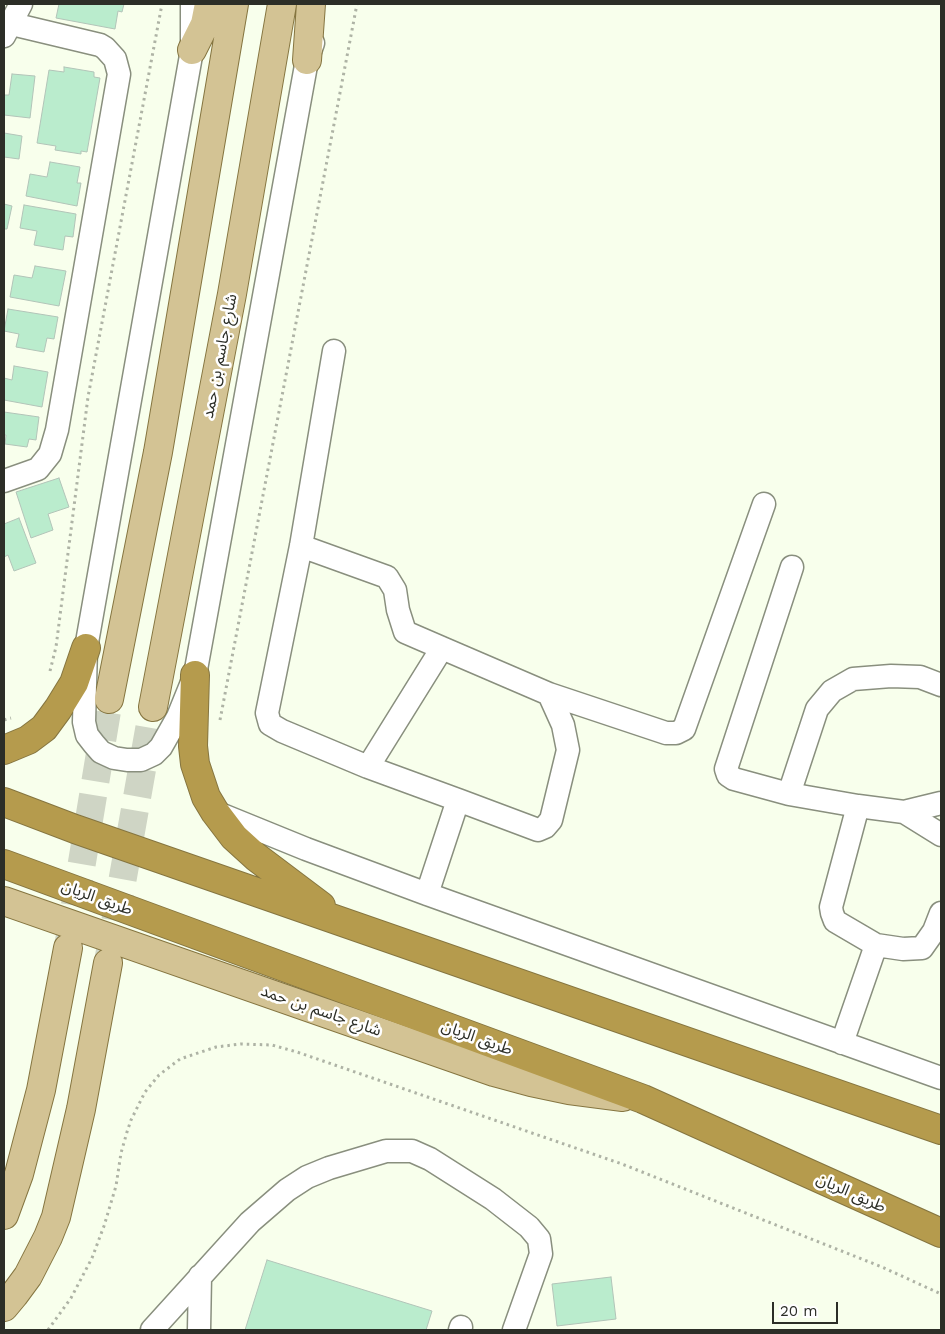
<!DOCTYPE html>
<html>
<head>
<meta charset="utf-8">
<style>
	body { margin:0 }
	#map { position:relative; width:945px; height:1334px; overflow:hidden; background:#f8ffec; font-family:"Work Sans",sans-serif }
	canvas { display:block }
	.frame { position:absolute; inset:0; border:5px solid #2c2e27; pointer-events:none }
	.scale { position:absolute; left:772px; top:1302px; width:66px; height:22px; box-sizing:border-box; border:2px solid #2c2e27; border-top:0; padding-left:6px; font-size:15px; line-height:18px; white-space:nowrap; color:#2c2e27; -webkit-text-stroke:4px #fff; paint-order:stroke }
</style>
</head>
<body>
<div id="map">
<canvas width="945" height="1334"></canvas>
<div class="frame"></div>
<div class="scale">20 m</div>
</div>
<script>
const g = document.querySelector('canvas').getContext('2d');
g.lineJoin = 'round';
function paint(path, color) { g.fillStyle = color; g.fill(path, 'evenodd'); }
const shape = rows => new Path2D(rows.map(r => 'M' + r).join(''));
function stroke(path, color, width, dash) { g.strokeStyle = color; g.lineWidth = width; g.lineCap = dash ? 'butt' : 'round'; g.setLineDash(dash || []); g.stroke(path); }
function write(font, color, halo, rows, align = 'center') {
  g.font = font + ' "Work Sans","Noto Sans Arabic",sans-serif'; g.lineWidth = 5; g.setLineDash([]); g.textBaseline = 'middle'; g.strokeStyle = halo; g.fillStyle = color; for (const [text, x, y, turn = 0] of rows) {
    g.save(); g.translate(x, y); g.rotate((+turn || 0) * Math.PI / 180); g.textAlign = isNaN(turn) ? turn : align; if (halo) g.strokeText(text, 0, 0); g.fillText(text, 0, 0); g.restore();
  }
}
const building = shape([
	[59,4,124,4,122,12,118,11,115,29,56,18,59,4],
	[64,67,94,72,94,77,100,78,87,152,81,151,81,154,55,150,56,146,37,143,49,70,64,72,64,67],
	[12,74,35,76,30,118,4,115,4,95,9,95,12,74],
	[4,133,22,136,19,159,4,157,4,133],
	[50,162,80,167,77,183,81,183,77,206,26,196,30,174,47,177,50,162],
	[4,204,12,206,7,229,4,229,4,204],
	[24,205,76,214,73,237,65,236,63,250,34,245,37,231,20,228,24,205],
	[35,266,66,271,59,306,10,297,14,275,32,278,35,266],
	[8,309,58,317,54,339,47,338,44,352,16,347,19,334,4,331,8,309],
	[14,366,48,372,42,407,4,400,4,378,12,380,14,366],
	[4,412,39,417,36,440,29,439,27,447,5,444,6,435,4,435,4,412],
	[59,478,69,507,48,514,53,530,31,538,16,492,59,478],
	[19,518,36,563,14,571,8,555,4,557,4,524,19,518],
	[267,1260,432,1311,426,1330,245,1330,267,1260],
	[611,1277,616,1319,557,1326,552,1284,611,1277]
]);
const majorTunnel = shape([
	[68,947,109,699],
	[108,962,153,707]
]);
const path = shape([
	[50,671,56,647,88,397,162,4],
	[4,720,11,718],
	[220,720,357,4],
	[48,1330,71,1298,92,1258,104,1226,116,1186,121,1153,127,1132,131,1120,145,1092,159,1075,180,1059,216,1047,241,1044,272,1045,297,1052,622,1164,882,1267,941,1294]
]);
const minor = shape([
	[192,4,192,50,86,648,84,722,87,735,94,744,101,752,114,758,127,760,141,760,154,754,161,747,178,717,195,675,307,60,313,43],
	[4,36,21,4],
	[334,351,301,546,267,713,270,724,282,731,368,767,458,800,427,894],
	[4,481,38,469,50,454,57,430,119,74,115,59,105,48,100,45,12,24],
	[301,546,387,577,395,590,398,610,405,632,442,648,368,767],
	[442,648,549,694,563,725,568,750,551,820,545,827,538,830,458,800],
	[549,694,666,733,676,733,684,729,764,504],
	[789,794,734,779,728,775,726,769,792,567],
	[858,806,904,812,941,835],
	[215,812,306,849,427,894,941,1078],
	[904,812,941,803],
	[876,945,903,949,922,948,934,931,941,913],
	[842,1043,876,945,835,921,832,913,831,907,858,806,789,794,817,709,832,691,853,679,891,676,920,677,941,685],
	[152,1330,250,1222,287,1190,307,1177,329,1168,386,1151,412,1151,430,1159,493,1199,529,1227,539,1239,541,1254,514,1330],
	[199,1330,200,1276],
	[460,1330,461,1327]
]);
const major = shape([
	[192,50,205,24,209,4],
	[307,60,311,4],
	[109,699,158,452,234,4],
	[153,707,232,294,282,4],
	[4,901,494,1072,531,1082,569,1090,623,1097],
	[4,1215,19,1174,41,1090,68,948],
	[4,1307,14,1295,28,1276,48,1237,56,1217,81,1109,108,963]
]);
const highway = shape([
	[195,675,193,746,195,764,206,797,215,812,234,837,256,857,321,906],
	[4,750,28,740,44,728,58,709,74,683,86,648],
	[4,802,75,829,941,1130],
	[4,864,643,1099,941,1233]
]);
const streetNames = [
	["شارع جاسم بن حمد",220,356,-79],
	["طريق الريان",97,898,20],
	["شارع جاسم بن حمد",321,1011,19],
	["طريق الريان",477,1038,20],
	["طريق الريان",851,1193,24]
];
paint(building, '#baeccd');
stroke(building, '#b2c4b8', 1);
stroke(majorTunnel, '#cfd5c5', 28, [28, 14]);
stroke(minor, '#898f7e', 25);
stroke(major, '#857540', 30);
stroke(highway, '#857540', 30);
stroke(path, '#aeb3a5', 3, [2.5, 4]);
stroke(minor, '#fff', 22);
stroke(major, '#d3c394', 28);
stroke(highway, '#b59b4d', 28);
write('16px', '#2c2e27', '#fff', streetNames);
</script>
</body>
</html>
